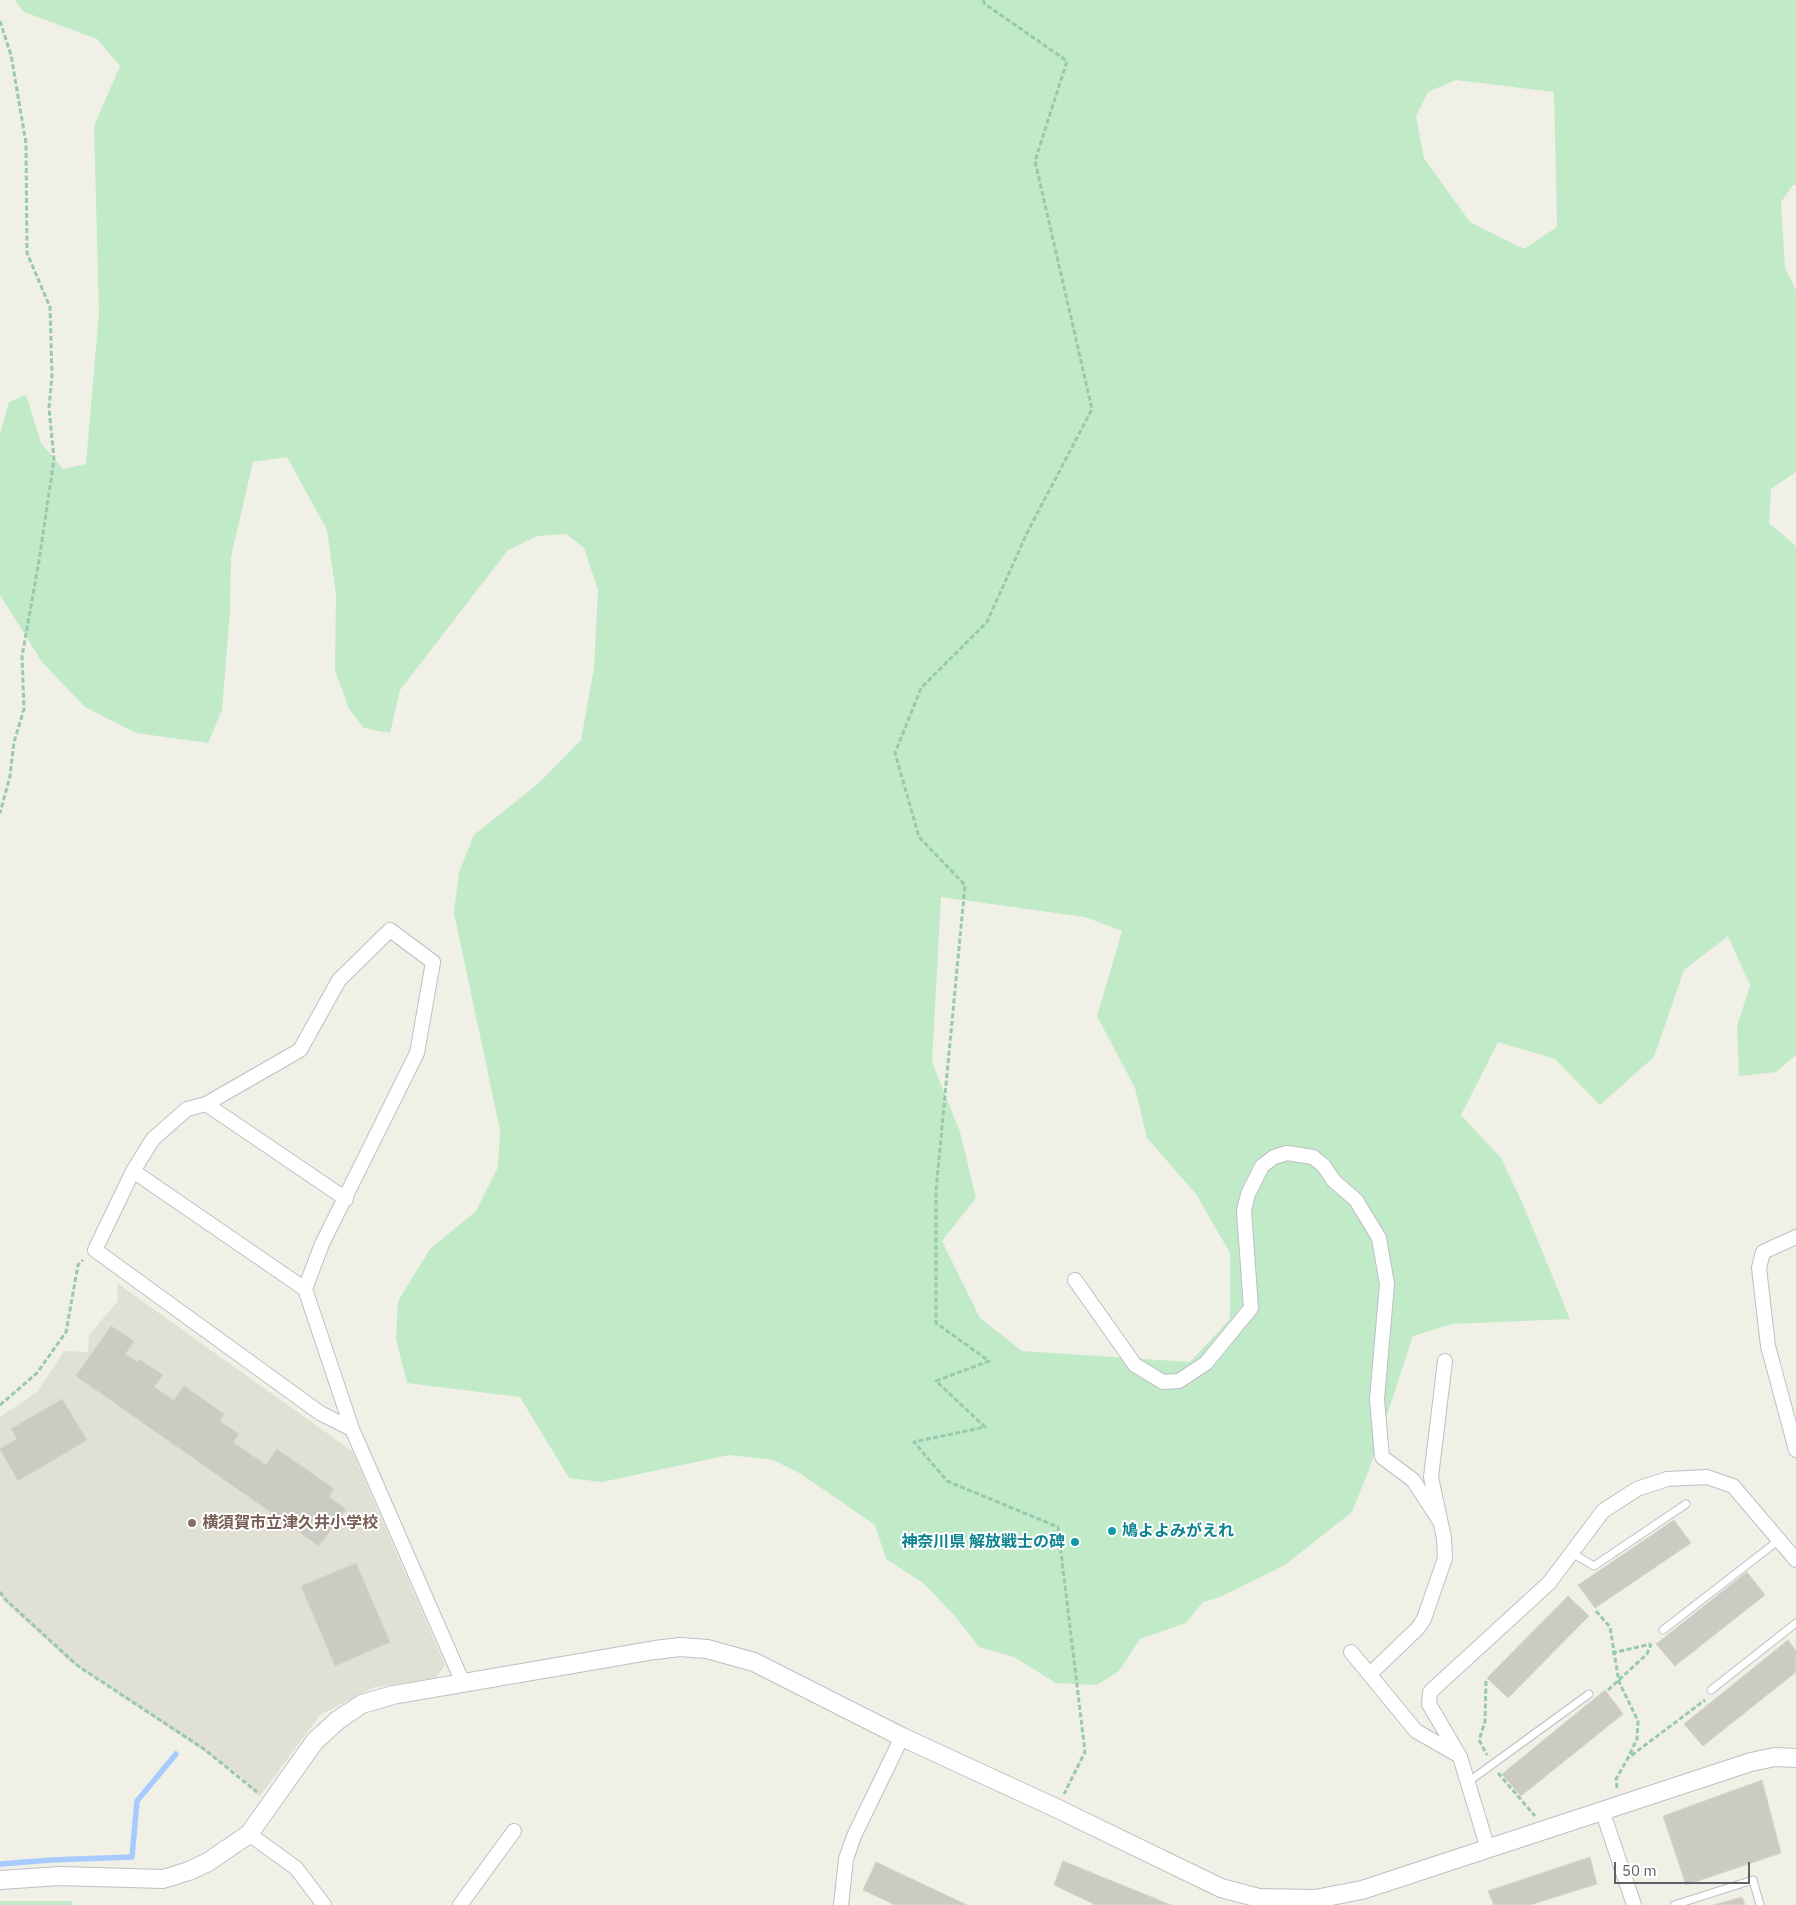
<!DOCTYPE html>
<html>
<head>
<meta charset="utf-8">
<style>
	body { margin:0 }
	#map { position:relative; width:1796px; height:1905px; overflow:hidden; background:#f1f0e6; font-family:"IBM Plex Sans",sans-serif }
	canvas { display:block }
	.scale { position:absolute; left:1614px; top:1862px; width:136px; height:22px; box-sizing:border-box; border:2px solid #5e6068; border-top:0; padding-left:6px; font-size:15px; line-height:18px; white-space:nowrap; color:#5e6068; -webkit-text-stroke:4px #fff; paint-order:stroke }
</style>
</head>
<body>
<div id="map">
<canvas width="1796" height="1905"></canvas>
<div class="scale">50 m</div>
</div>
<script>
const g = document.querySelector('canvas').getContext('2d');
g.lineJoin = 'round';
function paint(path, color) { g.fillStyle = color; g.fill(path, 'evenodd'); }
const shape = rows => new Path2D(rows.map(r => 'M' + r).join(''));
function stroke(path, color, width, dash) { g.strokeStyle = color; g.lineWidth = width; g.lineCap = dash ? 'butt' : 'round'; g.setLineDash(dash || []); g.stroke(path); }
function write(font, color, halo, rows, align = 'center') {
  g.font = font + ' "IBM Plex Sans","Noto Sans JP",sans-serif'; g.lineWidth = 4; g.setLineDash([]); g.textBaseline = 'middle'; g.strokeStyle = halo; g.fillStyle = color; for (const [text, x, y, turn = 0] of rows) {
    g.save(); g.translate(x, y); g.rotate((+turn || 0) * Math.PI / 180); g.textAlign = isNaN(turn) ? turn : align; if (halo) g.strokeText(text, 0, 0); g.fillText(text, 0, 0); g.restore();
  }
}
const education = shape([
	[117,1283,352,1451,445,1665,436,1678,375,1687,320,1715,259,1797,241,1776,68,1660,6,1603,0,1595,0,1417,37,1392,64,1351,88,1352,89,1335,118,1301]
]);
const green = shape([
	[15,0,1796,0,1796,185,1793,185,1781,202,1785,268,1796,290,1796,472,1771,489,1769,523,1796,546,1796,1055,1776,1072,1739,1076,1737,1027,1750,985,1728,936,1684,970,1654,1057,1600,1105,1555,1059,1498,1042,1461,1115,1501,1158,1522,1202,1570,1319,1452,1324,1413,1336,1370,1467,1352,1512,1285,1565,1220,1597,1203,1602,1186,1623,1140,1639,1119,1671,1097,1685,1056,1683,1014,1657,979,1647,954,1615,923,1583,886,1559,875,1525,801,1474,773,1460,729,1455,602,1482,569,1478,520,1397,407,1383,396,1339,398,1301,430,1249,476,1211,498,1167,500,1130,454,913,459,872,474,835,540,782,581,740,594,668,598,590,584,548,566,534,537,536,508,550,400,690,390,733,364,728,349,709,335,670,336,594,327,530,287,457,253,462,231,557,230,611,222,710,208,743,136,733,85,707,42,662,0,595,0,434,9,402,26,395,41,443,63,469,86,464,99,313,94,126,120,66,97,39,24,12],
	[1456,80,1554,92,1557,227,1524,249,1470,222,1424,158,1416,116,1428,92],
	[941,897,1085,917,1122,931,1097,1016,1135,1088,1147,1138,1196,1194,1230,1253,1230,1319,1190,1362,1022,1351,980,1318,942,1241,976,1198,960,1132,932,1062],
	[0,1901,72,1901,72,1905,0,1905]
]);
const stream = shape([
	[0,1864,51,1860,132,1857,137,1801,176,1754]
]);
const building = shape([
	[111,1326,134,1341,125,1354,137,1362,139,1359,163,1375,154,1387,174,1400,184,1386,224,1414,220,1421,239,1434,233,1442,266,1465,277,1449,334,1489,329,1497,346,1509,319,1546,76,1376,111,1326],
	[62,1399,87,1440,18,1481,0,1449,17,1439,11,1429,62,1399],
	[1674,1520,1691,1543,1595,1608,1578,1585,1674,1520],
	[356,1563,390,1642,335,1666,301,1586,356,1563],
	[1747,1572,1765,1595,1675,1666,1656,1644,1747,1572],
	[1568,1596,1589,1616,1508,1698,1487,1678,1568,1596],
	[1788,1640,1796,1651,1796,1672,1703,1746,1684,1724,1788,1640],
	[1605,1690,1623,1714,1521,1796,1502,1774,1605,1690],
	[1762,1780,1781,1853,1686,1885,1663,1816,1762,1780],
	[1590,1857,1597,1884,1530,1905,1494,1905,1488,1891,1590,1857],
	[1063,1861,1171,1905,1096,1905,1054,1885,1063,1861],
	[876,1862,967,1905,895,1905,863,1890,876,1862],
	[1742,1897,1745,1905,1713,1905,1742,1897]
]);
const path = shape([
	[983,0,985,4,1067,61,1035,161,1092,409,1027,533,987,622,921,688,895,753,919,837,965,885,936,1190,936,1323,989,1361,936,1381,985,1427,914,1442,947,1481,1058,1527,1085,1752,1064,1794],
	[0,21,11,55,26,143,27,253,50,307,52,375,49,408,54,459,39,561,22,656,24,709,14,742,10,776,0,813],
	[0,1405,37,1373,66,1332,78,1265,83,1260],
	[0,1592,6,1600,78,1666,204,1749,257,1792],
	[1596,1611,1610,1627,1619,1682,1638,1721,1637,1739,1628,1758],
	[1612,1653,1651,1644],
	[1486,1681,1485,1722,1479,1740,1487,1755],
	[1608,1690,1647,1654,1651,1644],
	[1498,1773,1535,1816],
	[1617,1788,1616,1779,1628,1758,1705,1700]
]);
const service = shape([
	[1572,1553,1594,1566,1686,1504],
	[1663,1630,1779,1540],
	[1711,1690,1796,1623],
	[1468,1782,1589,1694],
	[1674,1905,1753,1880,1760,1905]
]);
const minor = shape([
	[206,1104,346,1199],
	[133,1171,305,1289,352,1429,463,1683],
	[1796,1237,1763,1252,1759,1268,1768,1346,1796,1450],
	[1075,1280,1135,1365,1163,1382,1179,1381,1206,1363,1251,1308,1244,1211,1248,1194,1262,1166,1274,1157,1287,1153,1313,1157,1323,1165,1334,1181,1356,1200,1379,1238,1387,1284,1377,1399,1382,1457,1413,1480,1439,1520],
	[305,1289,322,1244,417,1053,433,962,390,930,339,980,300,1050,206,1104,187,1109,153,1139,133,1171,95,1250,320,1413,352,1429],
	[1351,1652,1416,1731,1458,1755],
	[1370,1674,1418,1628,1424,1619,1445,1558,1444,1538,1431,1477,1445,1361],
	[1602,1810,1634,1905],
	[249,1834,296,1868,324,1905],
	[1488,1849,1460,1757,1429,1704,1430,1692,1549,1583,1603,1511,1637,1489,1667,1479,1707,1477,1733,1486,1796,1560],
	[460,1905,514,1831],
	[841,1905,846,1859,854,1836,902,1737]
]);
const tertiary = shape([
	[0,1880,60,1876,163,1879,189,1871,208,1862,249,1834,315,1741,338,1720,362,1704,393,1695,655,1650,680,1647,707,1649,754,1662,902,1737,1056,1808,1221,1888,1259,1898,1315,1899,1362,1890,1751,1762,1775,1757,1796,1758]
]);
const markers = [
	[192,1523,5,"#8d6e63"],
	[1112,1531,5,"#0f9aa8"],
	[1075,1542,5,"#0f9aa8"]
];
const educationNames = [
	["横須賀市立津久井小学校",202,1523]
];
const cultureNames = [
	["鳩よよみがえれ",1122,1531],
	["神奈川県 解放戦士の碑",1065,1542,"right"]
];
paint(education, '#e1e0d5');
paint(green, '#c1eac8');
stroke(stream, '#a8cbff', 5.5);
paint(building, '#cccbc3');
stroke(building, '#d6d4c4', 1);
stroke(service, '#bebfc5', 9);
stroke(minor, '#bebfc5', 16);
stroke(tertiary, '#bebfc5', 20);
stroke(path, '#98c9af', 3, [5, 2.5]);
stroke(service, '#fff', 7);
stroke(minor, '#fff', 14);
stroke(tertiary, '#fff', 18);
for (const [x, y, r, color] of markers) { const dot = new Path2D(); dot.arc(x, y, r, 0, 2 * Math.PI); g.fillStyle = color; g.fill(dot); stroke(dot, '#fff', 2); }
write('bold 16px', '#785e54', '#fff', educationNames, 'left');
write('bold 16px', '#0d838f', '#fff', cultureNames, 'left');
</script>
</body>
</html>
